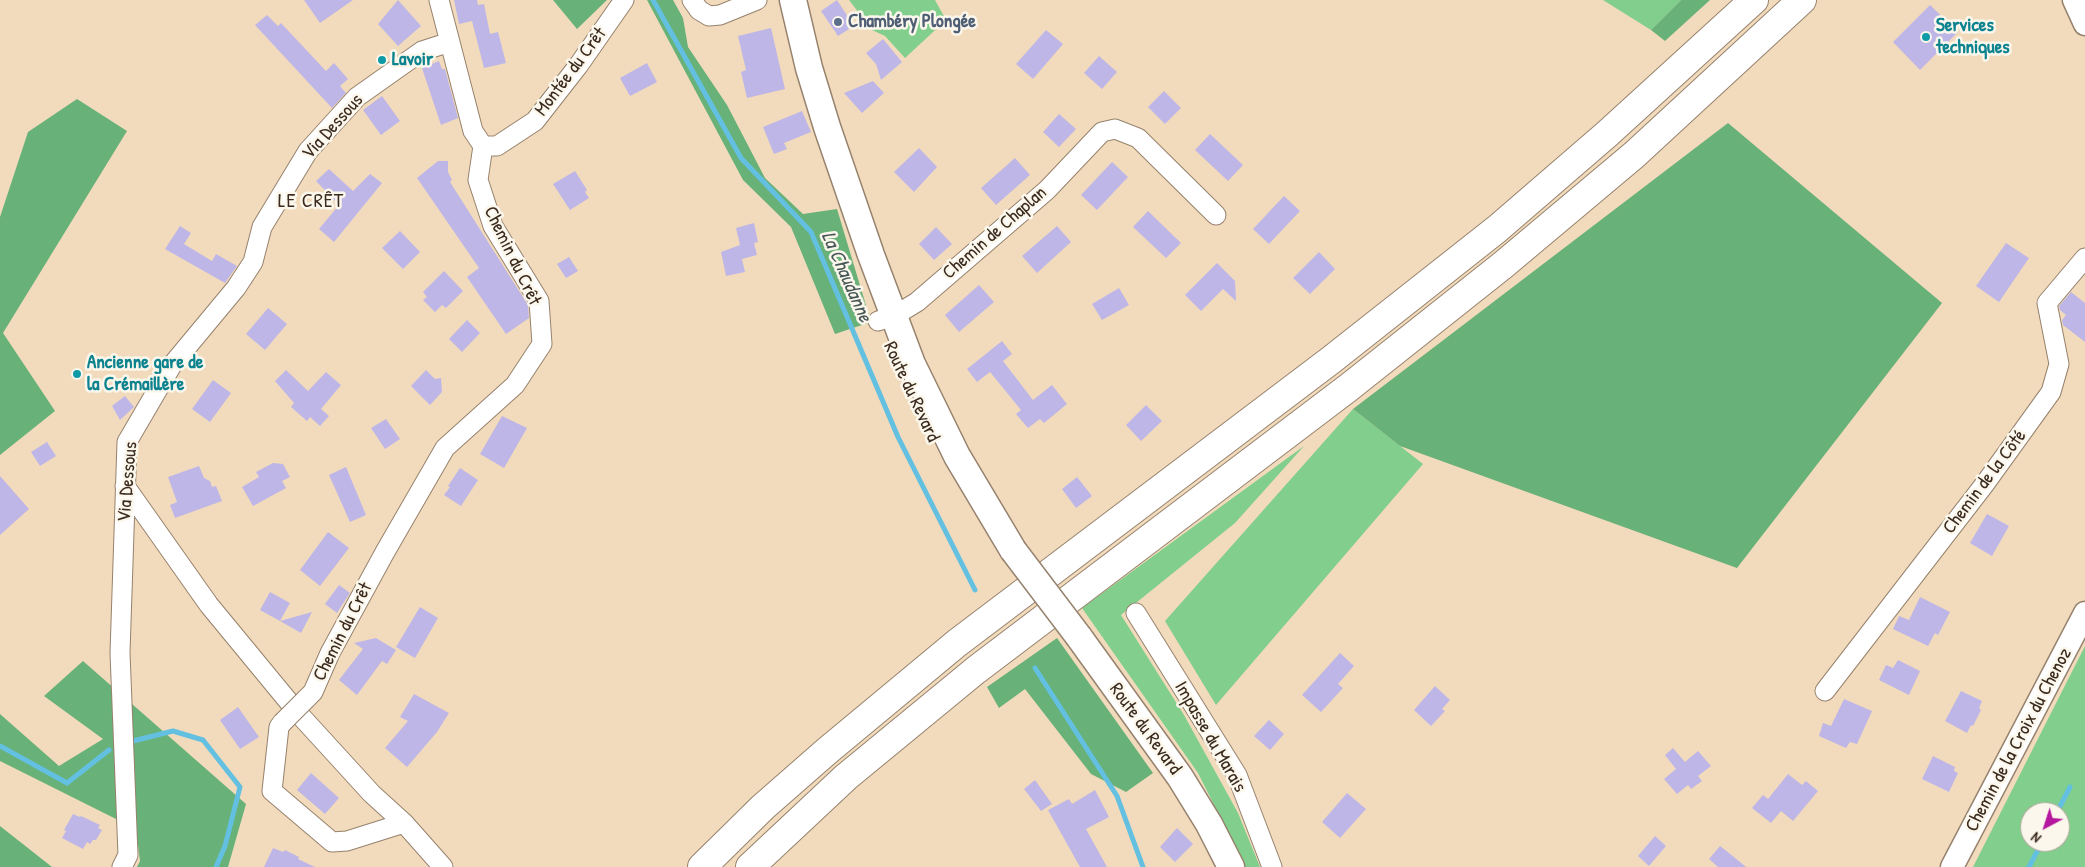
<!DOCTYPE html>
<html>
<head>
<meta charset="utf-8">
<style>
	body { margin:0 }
	#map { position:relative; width:2085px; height:867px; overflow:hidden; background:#f2dbbc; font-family:"Patrick Hand",sans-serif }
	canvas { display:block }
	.north { position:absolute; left:2020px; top:802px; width:50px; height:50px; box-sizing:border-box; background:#fbf7ec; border:1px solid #aea59a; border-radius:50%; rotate:220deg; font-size:14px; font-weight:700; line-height:20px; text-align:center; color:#3b2a1e }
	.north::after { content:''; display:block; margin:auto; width:18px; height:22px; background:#b5179e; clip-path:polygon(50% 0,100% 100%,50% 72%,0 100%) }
</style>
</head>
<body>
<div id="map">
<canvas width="2085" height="867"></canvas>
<div class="north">N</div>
</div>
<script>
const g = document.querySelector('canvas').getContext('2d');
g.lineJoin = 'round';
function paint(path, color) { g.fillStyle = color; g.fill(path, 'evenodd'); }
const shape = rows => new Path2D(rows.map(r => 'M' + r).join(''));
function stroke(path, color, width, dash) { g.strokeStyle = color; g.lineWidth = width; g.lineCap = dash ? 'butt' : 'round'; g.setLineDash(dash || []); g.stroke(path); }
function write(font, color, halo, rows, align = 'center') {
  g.font = font + ' "Patrick Hand",sans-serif'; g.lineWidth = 5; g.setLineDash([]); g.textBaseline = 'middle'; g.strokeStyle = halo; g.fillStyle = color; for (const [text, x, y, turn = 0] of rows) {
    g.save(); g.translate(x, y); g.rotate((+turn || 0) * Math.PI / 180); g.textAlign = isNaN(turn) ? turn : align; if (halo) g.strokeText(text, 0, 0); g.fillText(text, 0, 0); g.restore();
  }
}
const green = shape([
	[849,0,935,0,946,20,905,58,885,36,872,30],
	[1603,0,1681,0,1651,30],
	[1353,409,1423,464,1216,705,1165,621],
	[1304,446,1235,523,1121,615,1184,715,1238,813,1260,867,1245,867,1198,773,1082,608],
	[2085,646,2085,867,1973,867],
	[2030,812,2060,812,2060,842,2030,842]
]);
const forest = shape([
	[553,0,607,0,577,29],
	[647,0,673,0,683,18,688,47,727,105,765,178,803,214,837,209,871,322,835,334,791,227,743,180],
	[1681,0,1710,0,1665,41,1651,30],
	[77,99,127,131,3,333,55,411,0,455,0,217,28,132],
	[1728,123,1942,303,1737,568,1400,446,1353,409],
	[1057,638,1153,773,1126,792,1091,774,1025,689,999,708,987,687],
	[83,661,246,804,228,867,137,867,140,861,136,829,0,761,0,714,59,766,103,739,44,696],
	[0,826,52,867,0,867]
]);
const stream = shape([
	[653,0,741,158,811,232,898,437,975,590],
	[1035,668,1117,796,1143,867],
	[133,741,173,731,203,740,240,787,225,846,216,867],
	[0,746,67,783,109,750],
	[2057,812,2070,787],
	[2029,867,2042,842]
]);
const building = shape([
	[304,0,353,0,320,23],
	[398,0,421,26,398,46,378,24],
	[454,0,477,0,478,5,484,4,490,34,498,32,506,63,484,68,472,21,459,24],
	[837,0,854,26,838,36,821,11],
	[1930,5,1958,32,1920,70,1893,42],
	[267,15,278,26,281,23,326,71,334,63,348,79,340,86,346,93,332,108,255,25],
	[771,28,785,89,747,98,741,72,746,70,738,36],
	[1046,30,1063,44,1033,79,1016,64],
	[883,39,902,62,881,80,876,64,866,53],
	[1099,56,1117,72,1102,89,1084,73],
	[439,61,442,69,445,69,458,118,441,125,422,68],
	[647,63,657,82,630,96,620,78],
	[873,81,884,93,862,113,844,93],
	[1164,91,1181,108,1165,124,1148,107],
	[382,96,400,121,381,135,363,110],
	[802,111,811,132,784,143,787,149,774,154,763,127],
	[1059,114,1076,129,1059,147,1043,132],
	[1210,134,1243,165,1228,181,1195,150],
	[919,148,937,167,914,192,894,172],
	[1015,158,1030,175,996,205,981,188],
	[438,161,448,161,448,172,452,180,450,182,528,305,529,318,506,334,467,277,479,268,417,178],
	[1112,162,1128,177,1097,210,1081,195],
	[329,169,353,191,370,174,382,183,334,242,319,229,339,205,316,181],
	[575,171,587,190,585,192,589,198,570,210,553,184],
	[1284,196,1300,211,1269,244,1253,229],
	[1148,211,1181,243,1166,258,1133,227],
	[754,223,758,242,754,243,757,255,742,259,745,272,726,276,721,252,740,245,736,228],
	[180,226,191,233,184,244,212,261,216,254,237,266,225,283,165,249],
	[1057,226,1071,242,1037,273,1022,256],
	[936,227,952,244,934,260,919,244],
	[400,231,420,252,403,269,382,248],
	[2006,243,2029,258,1999,302,1976,286],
	[1319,252,1335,269,1310,294,1293,278],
	[569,257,578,271,566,278,557,264],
	[1217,263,1235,281,1236,301,1223,289,1201,311,1185,295],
	[444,271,463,291,446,308,442,305,435,312,423,300,427,297,423,292],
	[979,285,994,302,959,332,945,315],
	[1119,288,1129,305,1102,320,1092,304],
	[2071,292,2085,303,2085,342,2063,325,2062,320,2066,315,2060,310,2059,306],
	[268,308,287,324,265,350,246,334],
	[467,320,480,333,462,352,449,339],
	[1002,341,1012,354,1003,361,1033,400,1052,385,1067,404,1044,423,1040,419,1028,428,1016,414,1021,410,990,372,977,382,967,369],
	[286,370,308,391,326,372,341,385,321,409,329,416,320,426,310,417,307,421,291,407,294,403,275,381],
	[426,370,435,379,441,378,442,392,430,405,411,386],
	[213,380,231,393,210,422,192,409],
	[125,396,134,407,120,420,112,406],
	[1146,405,1162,421,1141,441,1126,425],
	[502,416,527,428,504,468,480,454],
	[386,419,400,439,385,449,371,428],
	[47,442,56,456,40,466,31,452],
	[273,463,283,464,290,477,282,481,286,488,253,506,242,487,259,477,256,472],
	[199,466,204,478,210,481,212,487,216,486,222,501,175,518,170,505,177,502,168,477],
	[346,467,366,515,350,522,329,475],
	[460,468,478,480,461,506,444,495,450,487,448,486],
	[0,476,29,509,0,535],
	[1077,477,1092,496,1076,508,1062,489],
	[1987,514,2009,526,1992,556,1970,543],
	[328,532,349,548,320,586,300,570],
	[339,585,350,593,337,613,325,604],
	[270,592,290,603,280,621,260,610],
	[1920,597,1950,612,1938,635,1935,633,1928,646,1893,629,1899,616,1909,620],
	[420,607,438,618,415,658,396,647],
	[312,612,301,633,280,621],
	[376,638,396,650,387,664,382,661,357,695,339,680,363,649,354,643],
	[1340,653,1354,666,1338,684,1343,688,1321,712,1302,695],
	[1898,660,1920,671,1909,695,1879,680,1886,665,1893,668],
	[1435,686,1450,700,1442,709,1445,711,1431,726,1414,710],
	[1961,691,1982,701,1979,708,1981,710,1973,726,1971,725,1967,733,1945,721],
	[414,694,449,713,437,732,407,767,385,748,408,721,400,717],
	[1844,699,1872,711,1857,744,1850,742,1846,748,1819,736,1823,723,1831,726],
	[238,707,259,737,240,749,220,720],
	[1269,720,1284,734,1270,750,1254,736],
	[1673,748,1685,762,1698,751,1711,766,1698,776,1702,781,1691,789,1688,785,1677,794,1664,779,1676,769,1665,755],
	[1933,756,1955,767,1954,771,1958,773,1949,792,1922,779],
	[311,773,339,798,325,814,297,790],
	[1788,774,1802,785,1806,781,1818,791,1793,821,1781,811,1771,823,1752,808,1763,795,1768,799],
	[1035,780,1052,804,1041,811,1024,789],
	[1095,790,1109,817,1086,829,1107,867,1080,867,1048,810,1069,799,1072,804],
	[1347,793,1366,809,1340,838,1322,822],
	[73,814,80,817,81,816,100,825,98,828,102,830,96,840,93,840,90,844,87,842,83,849,62,838,66,831,64,830],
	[1177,828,1193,844,1175,862,1160,847],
	[1655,836,1666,846,1649,866,1638,856],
	[1720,846,1729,853,1746,867,1718,867,1709,859],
	[273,848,283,852,285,850,299,857,298,859,315,867,264,867]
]);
const minor = shape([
	[692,0,699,10,709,16,720,15,757,0],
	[483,146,497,146,535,121,578,66,624,0],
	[878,321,894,316,917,302,1047,190,1102,132,1115,129,1138,138,1216,215],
	[125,486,209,605,298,713,372,794,404,823],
	[1136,613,1237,775,1272,867],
	[1825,691,1984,485,2051,392,2059,364,2047,303,2085,258],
	[306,699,313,692,330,653,385,552,445,448,515,385,542,344,539,301,493,226,478,180,483,146,473,131,439,0],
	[282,723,279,727,272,791,332,842,347,841,404,823,443,867],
	[122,867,128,855,120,653,127,442,172,365,236,288,253,262,262,227,308,151,357,97,422,51,450,42]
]);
const tertiary = shape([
	[2074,0,2085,24],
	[1952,867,2085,613]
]);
const secondary = shape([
	[793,0,809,68,827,127,871,255,912,364,957,456,1013,550],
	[1079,637,1180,777,1209,824,1231,867]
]);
const motorway = shape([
	[702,867,763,807,827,751,957,643,1331,360,1497,229,1607,134,1754,0],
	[750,867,846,777,976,670,1348,388,1503,265,1634,155,1802,0]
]);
const minorBridge = shape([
	[282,723,306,699]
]);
const secondaryBridge = shape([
	[1013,550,1079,637]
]);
const markers = [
	[838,22,5,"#5c6f8a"],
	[1926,37,5,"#0f9aa8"],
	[382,60,5,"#0f9aa8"],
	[77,374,5,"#0f9aa8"]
];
const serviceNames = [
	["Chambéry Plongée",848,22]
];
const cultureNames = [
	["Services",1936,26],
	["techniques",1936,48],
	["Lavoir",392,60],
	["Ancienne gare de",87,363],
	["la Crémaillère",87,385]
];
const streetNames = [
	["Montée du Crêt",571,72,-53],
	["Via Dessous",333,127,-48],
	["Chemin de Chaplan",995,233,-41],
	["Chemin du Crêt",512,256,64],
	["Route du Revard",911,392,65],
	["Via Dessous",128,482,-85],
	["Chemin de la Côté",1985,482,-53],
	["Chemin du Crêt",343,632,-63],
	["Route du Revard",1145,729,54],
	["Impasse du Marais",1210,737,60],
	["Chemin de la Croix du Chenoz",2019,740,-62]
];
const neighbourhoodNames = [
	["LE CRÊT",311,202]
];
const waterNames = [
	["La Chaudanne",846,277,66]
];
paint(green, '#81ce8d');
paint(forest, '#68b178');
stroke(stream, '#63c0e1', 5);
paint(building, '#beb6e6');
stroke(minor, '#96826d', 21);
stroke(tertiary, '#96826d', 25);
stroke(secondary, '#96826d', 29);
stroke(motorway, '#96826d', 30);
stroke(minor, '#fff', 19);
stroke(tertiary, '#fff', 22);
stroke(secondary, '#fff', 26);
stroke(motorway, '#fff', 28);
stroke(minorBridge, '#96826d', 21, []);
stroke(secondaryBridge, '#96826d', 29, []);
stroke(minorBridge, '#fff', 19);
stroke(secondaryBridge, '#fff', 26);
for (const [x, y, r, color] of markers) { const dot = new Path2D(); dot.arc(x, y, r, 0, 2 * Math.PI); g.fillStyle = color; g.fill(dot); stroke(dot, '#fbf7ec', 2); }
write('bold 19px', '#4e5e75', '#fbf7ec', serviceNames, 'left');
write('bold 19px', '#0d838f', '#fbf7ec', cultureNames, 'left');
write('19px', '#3b2a1e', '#fbf7ec', streetNames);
g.letterSpacing = '1px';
write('20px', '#3b2a1e', '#fbf7ec', neighbourhoodNames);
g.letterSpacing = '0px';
write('italic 20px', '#475758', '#fbf7ec', waterNames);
</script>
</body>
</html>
